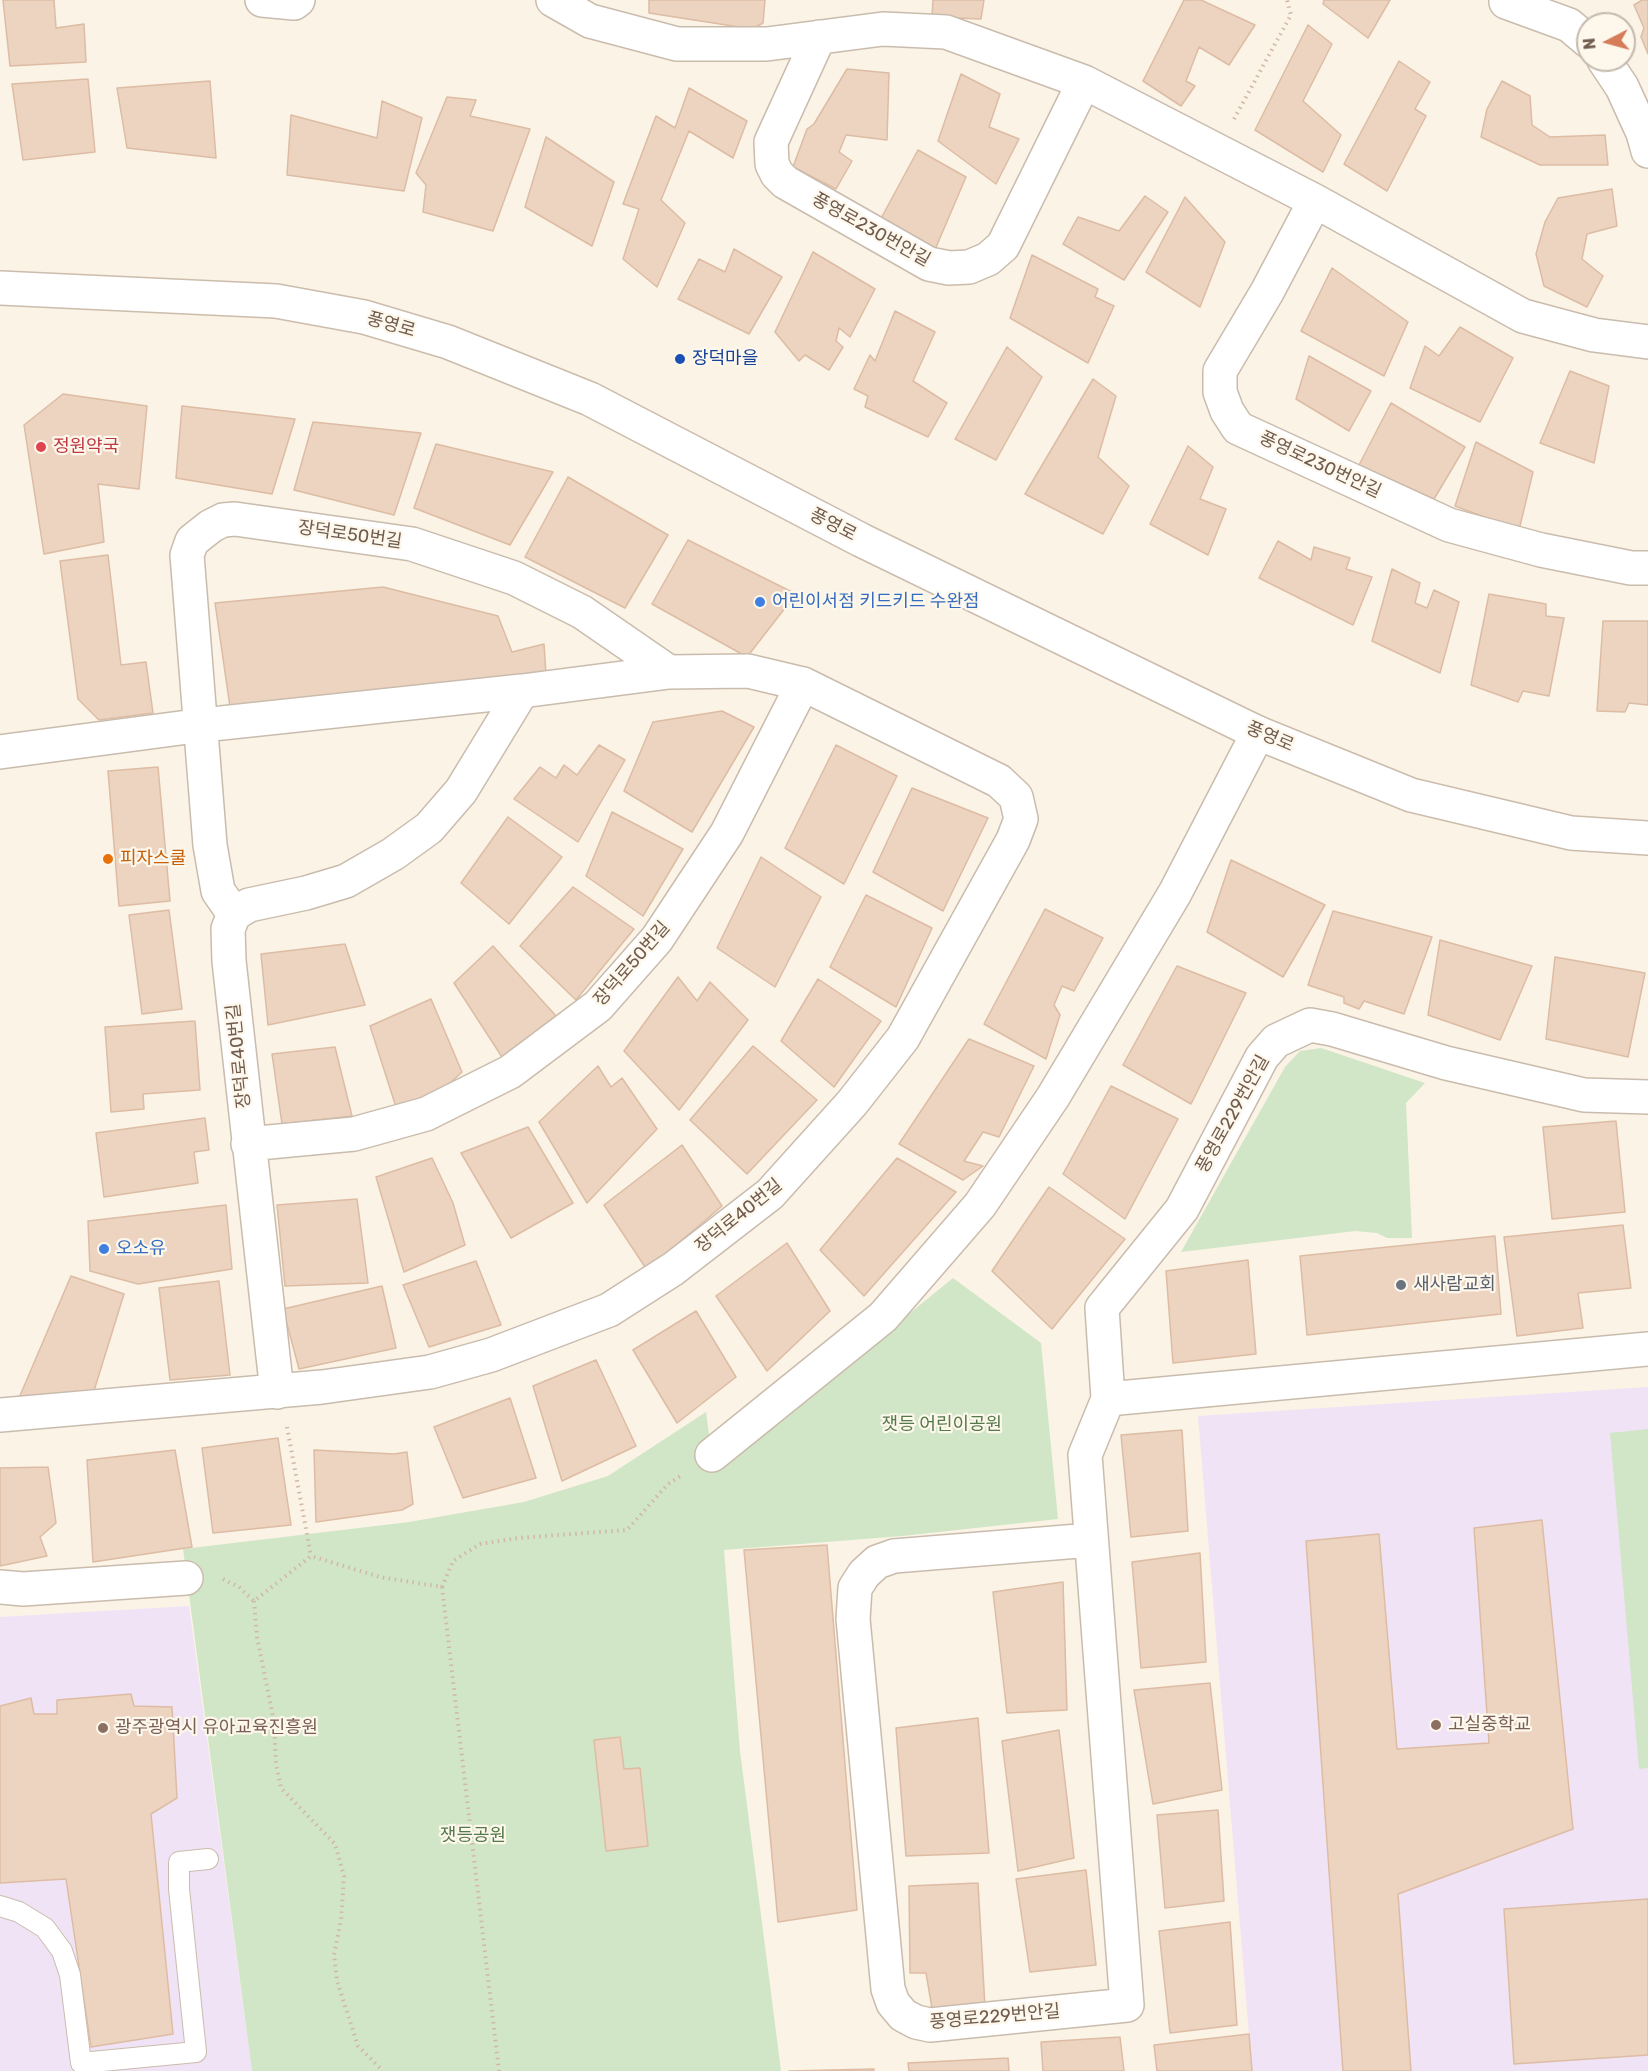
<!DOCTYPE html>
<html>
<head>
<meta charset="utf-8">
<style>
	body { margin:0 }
	#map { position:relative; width:1648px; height:2071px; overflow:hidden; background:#faf3e6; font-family:Rubik,sans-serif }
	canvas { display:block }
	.north { position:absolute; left:1576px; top:12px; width:60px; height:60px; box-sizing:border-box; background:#fdf7ec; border:2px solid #c5b9ad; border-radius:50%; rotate:264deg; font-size:16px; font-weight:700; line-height:24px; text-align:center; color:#705c4e }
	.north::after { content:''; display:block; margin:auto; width:21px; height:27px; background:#d67c59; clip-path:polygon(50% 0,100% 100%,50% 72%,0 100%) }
</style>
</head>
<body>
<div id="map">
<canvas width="1648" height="2071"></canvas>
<div class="north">N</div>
</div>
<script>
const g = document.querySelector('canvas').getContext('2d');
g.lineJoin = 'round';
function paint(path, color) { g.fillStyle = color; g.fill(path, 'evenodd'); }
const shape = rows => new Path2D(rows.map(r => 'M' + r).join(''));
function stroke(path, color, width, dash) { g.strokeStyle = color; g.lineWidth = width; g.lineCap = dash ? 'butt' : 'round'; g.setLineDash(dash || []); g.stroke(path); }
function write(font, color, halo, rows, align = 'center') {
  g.font = font + ' Rubik,"Noto Sans KR",sans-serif'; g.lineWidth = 4.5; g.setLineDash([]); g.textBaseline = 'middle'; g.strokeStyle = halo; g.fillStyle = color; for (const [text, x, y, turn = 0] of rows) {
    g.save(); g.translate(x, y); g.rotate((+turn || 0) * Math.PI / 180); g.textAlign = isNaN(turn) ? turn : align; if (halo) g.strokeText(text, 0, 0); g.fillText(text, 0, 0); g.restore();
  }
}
const education = shape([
	[1648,1387,1648,2071,1252,2071,1198,1416],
	[189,1606,252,2071,0,2071,0,1617]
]);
const green = shape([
	[1321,1048,1425,1083,1406,1103,1412,1238,1387,1238,1377,1233,1355,1231,1181,1252,1285,1067,1300,1051],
	[953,1278,1041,1343,1058,1519,902,1536,724,1550,740,1751,781,2071,252,2071,183,1549,409,1522,524,1502,608,1476,706,1412,714,1473],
	[1648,1429,1648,1768,1639,1769,1610,1433]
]);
const building = shape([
	[3,0,54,0,56,28,84,24,86,62,10,66,3,0],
	[649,0,765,0,763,23,752,29,649,13,649,0],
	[933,0,984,0,981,19,932,17,933,0],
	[1184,0,1201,0,1255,25,1229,65,1199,47,1186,81,1195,86,1181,106,1143,81,1184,0],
	[1324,0,1390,0,1368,38,1323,4,1324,0],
	[1642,0,1648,0,1648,54,1641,37,1644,28,1634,5,1642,0],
	[1308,25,1332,44,1303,101,1341,135,1323,172,1255,130,1308,25],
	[1399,61,1430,82,1415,109,1426,116,1387,191,1344,164,1399,61],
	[847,69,889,73,887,140,846,135,839,152,852,161,836,189,793,167,807,129,814,124,847,69],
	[961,74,1000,94,989,127,1019,139,996,184,938,141,961,74],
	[88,79,95,152,23,160,12,84,88,79],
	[210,81,216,158,127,148,117,88,210,81],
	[1502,81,1530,96,1532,125,1550,137,1605,135,1608,165,1540,165,1481,137,1487,109,1502,81],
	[689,88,747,121,733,158,689,131,661,200,685,223,657,287,623,259,639,209,623,204,656,116,675,128,689,88],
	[447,97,476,100,470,116,530,129,493,231,423,212,426,185,416,173,447,97],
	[382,101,422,118,404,191,287,175,291,115,377,138,382,101],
	[546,137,614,182,592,246,525,207,546,137],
	[918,150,966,177,934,252,879,222,918,150],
	[1612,189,1617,226,1587,234,1582,259,1603,276,1587,307,1544,286,1536,254,1545,222,1558,198,1612,189],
	[1145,196,1168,212,1124,280,1063,244,1078,217,1119,231,1145,196],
	[1185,197,1225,242,1200,307,1146,272,1185,197],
	[734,249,782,277,749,334,678,299,699,259,725,272,734,249],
	[813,252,875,289,850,337,839,328,836,341,843,347,829,370,805,355,799,361,775,332,813,252],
	[1032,255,1098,289,1095,297,1114,306,1088,363,1010,318,1032,255],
	[1332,268,1408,322,1384,376,1301,331,1332,268],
	[895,311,935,332,913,381,947,403,928,437,865,407,868,396,854,389,870,355,875,361,895,311],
	[1460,327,1513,358,1480,422,1410,388,1425,346,1439,356,1460,327],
	[1007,347,1042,377,996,460,955,439,1007,347],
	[1309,356,1371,391,1349,431,1296,399,1309,356],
	[1570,371,1609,386,1594,463,1540,443,1570,371],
	[1093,379,1116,396,1098,457,1129,486,1103,534,1025,494,1093,379],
	[63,394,147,406,139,489,98,484,104,542,44,554,24,425,63,394],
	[1391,403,1465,447,1434,499,1359,465,1391,403],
	[182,406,295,419,272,494,176,478,182,406],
	[313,422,421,433,394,515,294,490,313,422],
	[1476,442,1533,472,1519,530,1455,506,1476,442],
	[436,444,553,472,510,545,414,508,436,444],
	[1188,446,1213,467,1200,499,1226,509,1208,555,1150,524,1188,446],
	[568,477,668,535,625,608,525,557,568,477],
	[688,540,796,594,747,657,652,604,688,540],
	[1278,541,1311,560,1314,547,1350,558,1346,569,1372,577,1353,625,1259,578,1278,541],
	[108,555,121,665,146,662,153,713,99,720,78,699,60,561,108,555],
	[1392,569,1420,583,1415,603,1427,608,1434,590,1459,602,1440,673,1372,641,1392,569],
	[383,587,498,616,512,652,544,644,546,675,230,707,215,603,383,587],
	[1489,594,1546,604,1546,616,1564,618,1549,696,1523,691,1518,702,1471,685,1489,594],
	[1603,621,1648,621,1648,705,1629,703,1625,712,1597,711,1603,621],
	[722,711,754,727,692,832,624,791,653,722,722,711],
	[599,745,625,760,578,842,514,799,540,767,556,778,564,765,577,775,599,745],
	[836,745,897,776,844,884,785,848,836,745],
	[158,767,170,901,119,906,108,771,158,767],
	[912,788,988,818,943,911,873,872,912,788],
	[612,812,683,849,643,916,586,876,612,812],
	[508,817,562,857,509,924,461,883,508,817],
	[761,857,821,897,775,987,717,948,761,857],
	[1231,860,1325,905,1283,977,1207,932,1231,860],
	[573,887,634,929,576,1000,520,946,573,887],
	[866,895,932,928,896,1007,830,967,866,895],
	[1045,909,1103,938,1074,991,1062,986,1054,1005,1060,1015,1046,1059,984,1024,1045,909],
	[169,910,182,1009,142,1014,129,915,169,910],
	[1333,911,1432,937,1404,1014,1364,1001,1359,1009,1344,1003,1344,997,1308,985,1333,911],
	[1440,940,1532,966,1500,1040,1428,1015,1440,940],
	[345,944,365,1005,268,1025,261,954,345,944],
	[493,946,556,1016,502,1057,454,983,493,946],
	[1555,957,1645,973,1628,1057,1546,1039,1555,957],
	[1177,966,1246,993,1191,1104,1123,1065,1177,966],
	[678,977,697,1001,710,982,748,1020,679,1110,624,1051,678,977],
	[818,979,881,1021,834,1087,781,1041,818,979],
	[431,999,462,1072,433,1099,396,1107,370,1026,431,999],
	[195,1021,200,1090,143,1094,144,1109,111,1112,105,1027,195,1021],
	[969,1039,1034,1066,999,1137,983,1132,964,1161,983,1166,963,1180,899,1144,969,1039],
	[753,1046,817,1100,747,1174,690,1120,753,1046],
	[335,1047,352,1116,282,1124,272,1054,335,1047],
	[598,1066,611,1087,622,1078,657,1129,587,1203,539,1122,598,1066],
	[1111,1086,1178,1119,1125,1219,1063,1174,1111,1086],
	[205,1118,209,1150,194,1152,198,1183,104,1197,96,1133,205,1118],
	[1616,1121,1625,1212,1552,1219,1543,1127,1616,1121],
	[528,1127,573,1203,511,1238,461,1153,528,1127],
	[682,1145,722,1206,647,1270,604,1205,682,1145],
	[432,1158,453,1203,465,1245,404,1272,376,1177,432,1158],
	[897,1158,956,1192,864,1296,820,1250,897,1158],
	[1049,1187,1125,1239,1052,1329,992,1271,1049,1187],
	[357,1199,368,1283,285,1286,277,1205,357,1199],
	[226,1205,232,1269,138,1284,90,1271,88,1221,226,1205],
	[1623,1225,1631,1288,1578,1293,1583,1328,1517,1336,1504,1237,1623,1225],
	[1495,1236,1501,1314,1307,1335,1300,1256,1495,1236],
	[787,1243,830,1311,767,1371,716,1296,787,1243],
	[1248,1260,1256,1354,1173,1363,1166,1271,1248,1260],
	[476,1261,501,1325,429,1347,403,1285,476,1261],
	[71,1276,124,1294,93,1394,19,1398,71,1276],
	[219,1281,230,1375,170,1380,159,1288,219,1281],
	[382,1286,396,1348,299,1369,283,1309,382,1286],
	[696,1311,736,1377,677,1423,633,1350,696,1311],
	[596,1360,636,1446,562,1481,533,1386,596,1360],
	[510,1398,536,1478,463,1498,434,1427,510,1398],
	[1182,1430,1188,1531,1131,1537,1121,1435,1182,1430],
	[278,1438,291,1525,213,1533,202,1448,278,1438],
	[175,1450,192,1547,93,1562,87,1460,175,1450],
	[314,1450,394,1454,407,1452,413,1504,402,1510,316,1522,314,1450],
	[48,1467,56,1523,40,1537,47,1556,0,1566,0,1468,48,1467],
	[1542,1520,1573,1829,1398,1894,1411,2071,1343,2071,1306,1541,1379,1534,1397,1749,1489,1743,1474,1528,1542,1520],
	[827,1545,857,1910,778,1922,744,1550,827,1545],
	[1200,1553,1206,1662,1141,1668,1132,1562,1200,1553],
	[1063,1582,1067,1710,1007,1713,993,1592,1063,1582],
	[1210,1683,1222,1790,1153,1804,1134,1690,1210,1683],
	[131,1694,134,1706,172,1707,177,1798,151,1814,173,2034,91,2047,66,1879,0,1883,0,1706,31,1698,34,1714,57,1714,57,1700,131,1694],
	[978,1718,989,1853,906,1856,896,1728,978,1718],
	[1059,1730,1074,1858,1018,1871,1002,1741,1059,1730],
	[620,1737,624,1769,640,1768,648,1846,606,1851,594,1740,620,1737],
	[1218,1810,1224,1901,1165,1908,1157,1815,1218,1810],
	[1086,1870,1096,1965,1030,1972,1016,1879,1086,1870],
	[978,1883,985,2007,933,2014,926,1973,910,1973,909,1886,978,1883],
	[1648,1899,1648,2055,1514,2064,1504,1909,1648,1899],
	[1230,1922,1237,2025,1170,2033,1159,1931,1230,1922],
	[1249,2034,1252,2071,1157,2071,1154,2045,1249,2034],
	[1120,2037,1124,2071,1043,2071,1041,2042,1120,2037],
	[1008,2058,1009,2071,909,2071,908,2063,1008,2058],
	[874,2069,874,2071,789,2071,874,2069]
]);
const path = shape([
	[1234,119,1291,15,1287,0],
	[287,1427,311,1556],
	[223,1579,239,1587,254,1601,311,1556,380,1577,442,1587,453,1561,480,1544,518,1538,627,1530,668,1484,682,1475],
	[442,1587,499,2071],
	[254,1601,257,1637,274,1721,276,1764,281,1788,335,1844,344,1876,341,1920,334,1955,337,1981,358,2046,383,2071]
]);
const lane = shape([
	[0,1906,19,1912,45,1928,62,1951,70,1975,81,2063,196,2052,179,1889,179,1862,208,1859]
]);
const street = shape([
	[262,0,294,3,298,0],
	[553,0,590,21,677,44,767,44,883,29,946,32,1084,82,1315,201,1523,316,1594,335,1648,342],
	[1506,2,1569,25,1588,41],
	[819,37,771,142,772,164,777,174,785,182,929,264,949,268,969,267,988,259,1003,246,1084,82],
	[1604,60,1622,87,1643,133,1648,151],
	[1315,201,1267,292,1220,371,1220,392,1227,411,1238,428,1449,525,1541,550,1631,568,1648,568],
	[0,752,203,725,522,691,669,672,748,671,803,684,999,781,1016,797,1021,819,1013,840,903,1038,852,1103,770,1194,673,1269,609,1310,491,1355,430,1372,322,1387,0,1415],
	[234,914,218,891,210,845,187,555,192,541,211,526,223,520,235,519,412,544,514,578,582,612,669,672],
	[234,914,228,929,229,961,277,1392],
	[234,914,249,905,306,893,346,881,393,854,429,828,461,791,522,691],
	[248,1144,354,1134,426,1114,510,1072,598,1006,657,939,727,833,803,684],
	[1108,1399,1648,1349],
	[712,1455,883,1317,980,1205,1053,1097,1175,893,1258,733],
	[1091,1540,894,1556,877,1562,864,1574,855,1588,853,1619,888,1989,893,2003,903,2015,916,2022,930,2025,1127,2005,1085,1455,1108,1399,1102,1308,1182,1209,1262,1057,1276,1041,1310,1025,1332,1029,1446,1063,1584,1095,1648,1097],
	[0,1587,23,1589,186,1578]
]);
const secondary = shape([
	[0,288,276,301,364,317,448,342,590,399,861,540,1258,733,1411,795,1571,833,1648,838]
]);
const markers = [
	[680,359,6,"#1a4fb4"],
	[41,447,6,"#e0444e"],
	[760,602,6,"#3f7fe0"],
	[108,859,6,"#e8710a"],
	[104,1249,6,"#3f7fe0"],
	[1401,1285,6,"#6b7280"],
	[1436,1725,6,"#8d6e63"],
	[103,1728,6,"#8d6e63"]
];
const streetNames = [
	["풍영로230번안길",871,230,29],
	["풍영로",391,325,16],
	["풍영로230번안길",1320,465,25],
	["풍영로",833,525,27],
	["장덕로50번길",350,535,8],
	["풍영로",1270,737,23],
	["장덕로50번길",632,964,-49],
	["장덕로40번길",239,1056,-96],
	["풍영로229번안길",1233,1114,-61],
	["장덕로40번길",739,1216,-39],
	["풍영로229번안길",995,2017,-5]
];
const transitNames = [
	["장덕마을",692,359]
];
const healthNames = [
	["정원약국",53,447]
];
const shopNames = [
	["어린이서점 키드키드 수완점",772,602],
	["오소유",116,1249]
];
const foodNames = [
	["피자스쿨",120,859]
];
const worshipNames = [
	["새사람교회",1413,1285]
];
const parkNames = [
	["잿등 어린이공원",942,1425],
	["잿등공원",473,1836]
];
const educationNames = [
	["고실중학교",1448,1725],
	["광주광역시 유아교육진흥원",115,1728]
];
paint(education, '#f0e3f6');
paint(green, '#d1e6c6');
paint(building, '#ecd4c1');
stroke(building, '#ddbca3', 1.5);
stroke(lane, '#cabcad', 22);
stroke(street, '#cabcad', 36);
stroke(secondary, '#ccbcac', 36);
stroke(path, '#d1b8a4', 4, [1.5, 4.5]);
stroke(lane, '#fff', 20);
stroke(street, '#fff', 33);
stroke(secondary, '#fff', 33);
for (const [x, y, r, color] of markers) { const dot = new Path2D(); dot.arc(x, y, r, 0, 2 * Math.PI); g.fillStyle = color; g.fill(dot); stroke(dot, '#fdf7ec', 2); }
write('18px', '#705c4e', '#fdf7ec', streetNames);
write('18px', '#164399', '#fdf7ec', transitNames, 'left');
write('18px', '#be3a42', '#fdf7ec', healthNames, 'left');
write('18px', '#366cbe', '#fdf7ec', shopNames, 'left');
write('18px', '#c56008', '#fdf7ec', foodNames, 'left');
write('18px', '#5b616d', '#fdf7ec', worshipNames, 'left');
write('18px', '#557a4a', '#fdf7ec', parkNames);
write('18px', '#785e54', '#fdf7ec', educationNames, 'left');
</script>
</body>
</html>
